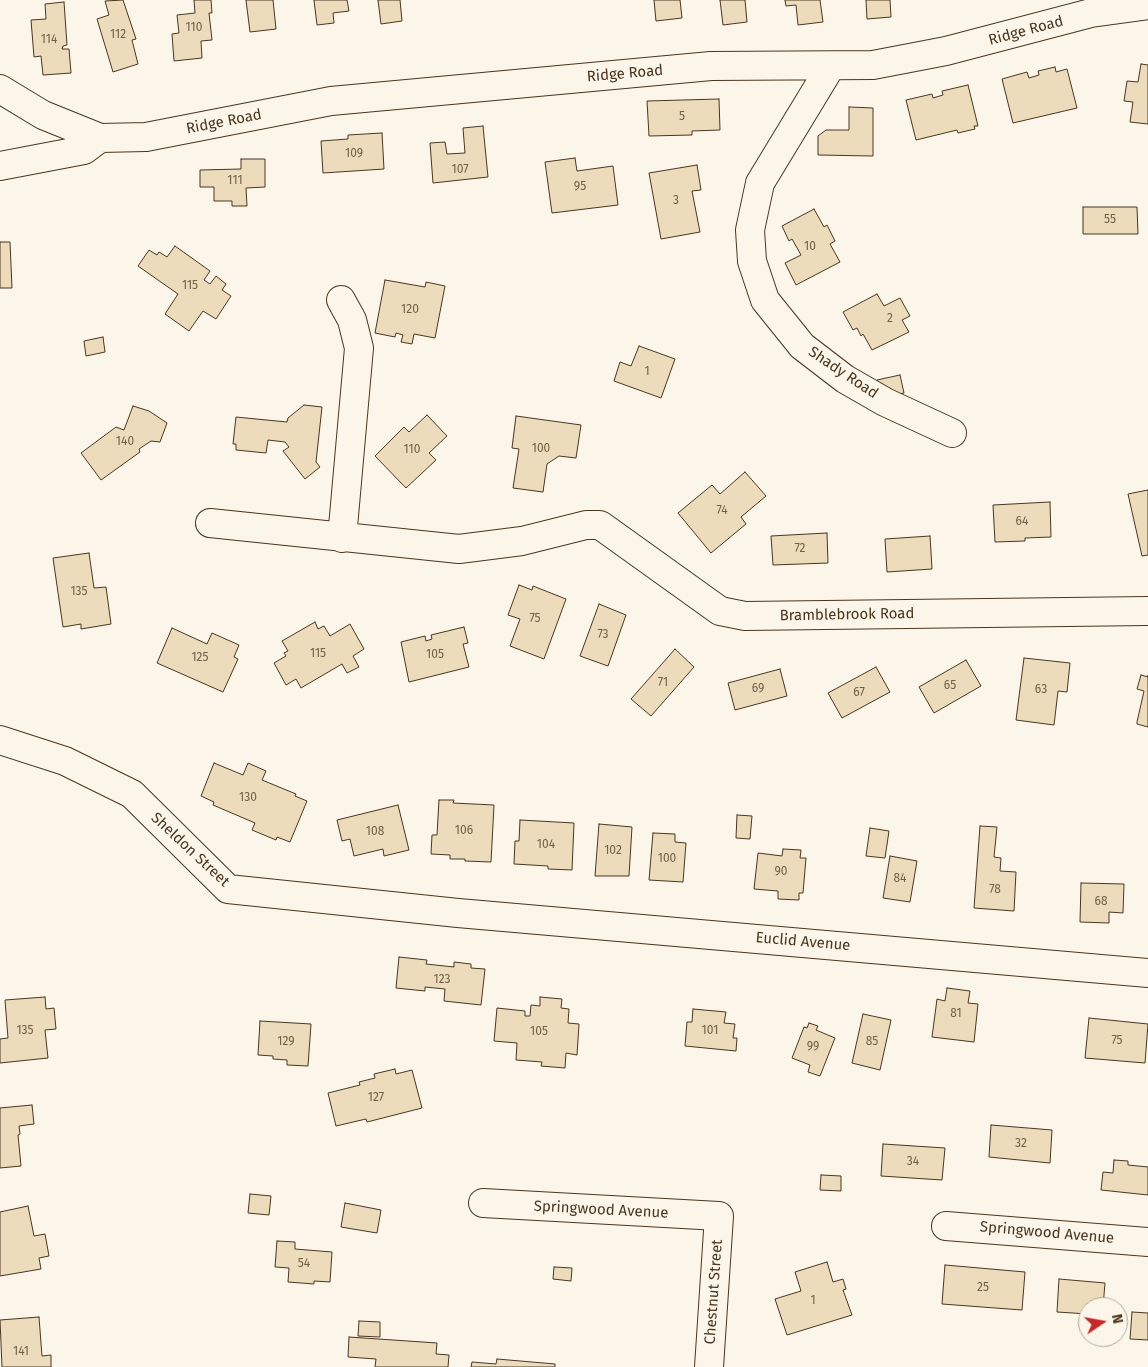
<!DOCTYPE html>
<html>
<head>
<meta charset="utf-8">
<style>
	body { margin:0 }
	#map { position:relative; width:1148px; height:1367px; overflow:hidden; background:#fbf6e9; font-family:"Fira Sans",sans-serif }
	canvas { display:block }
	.north { position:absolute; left:1078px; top:1297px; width:50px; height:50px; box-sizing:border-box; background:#fbf6e9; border:1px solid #b4a999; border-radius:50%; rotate:78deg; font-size:14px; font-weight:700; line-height:20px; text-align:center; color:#4a3520 }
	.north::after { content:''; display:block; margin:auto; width:18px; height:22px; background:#c62828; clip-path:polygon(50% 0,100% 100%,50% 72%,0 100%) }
</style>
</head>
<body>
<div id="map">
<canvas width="1148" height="1367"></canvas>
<div class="north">N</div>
</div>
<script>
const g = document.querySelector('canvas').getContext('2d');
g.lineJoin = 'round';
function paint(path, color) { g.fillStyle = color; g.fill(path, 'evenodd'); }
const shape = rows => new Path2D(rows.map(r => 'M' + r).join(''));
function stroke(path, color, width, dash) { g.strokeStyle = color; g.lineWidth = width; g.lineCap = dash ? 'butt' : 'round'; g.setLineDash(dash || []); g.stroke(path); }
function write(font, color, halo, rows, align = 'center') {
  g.font = font + ' "Fira Sans",sans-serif'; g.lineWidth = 4; g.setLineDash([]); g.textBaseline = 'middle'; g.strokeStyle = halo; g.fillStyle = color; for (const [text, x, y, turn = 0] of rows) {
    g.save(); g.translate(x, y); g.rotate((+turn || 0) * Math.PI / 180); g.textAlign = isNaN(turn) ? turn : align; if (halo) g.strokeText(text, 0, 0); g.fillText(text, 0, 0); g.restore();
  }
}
const building = shape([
	[123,0,136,39,132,40,138,64,113,72,97,19,109,15,105,1,123,0],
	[194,0,211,0,212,13,209,13,212,40,201,41,202,58,174,61,172,34,179,33,177,15,195,13,194,0],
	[246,0,273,0,276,29,250,32,246,0],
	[314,0,347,0,349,11,333,13,334,23,317,25,314,0],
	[378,0,400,0,402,21,381,24,378,0],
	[654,0,680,0,682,18,656,21,654,0],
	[720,0,745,0,747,22,723,25,720,0],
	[785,0,820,0,823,22,798,25,796,5,786,6,785,0],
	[866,0,890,0,891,17,867,19,866,0],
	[64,2,67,45,63,46,62,49,69,49,71,73,43,75,41,56,34,57,31,20,46,19,45,4,64,2],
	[1141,64,1148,65,1148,124,1130,122,1133,102,1124,101,1127,81,1138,82,1141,64],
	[1055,67,1056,72,1067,69,1077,108,1013,123,1002,79,1027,72,1029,78,1039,75,1038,71,1055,67],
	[968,85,978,126,974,126,975,129,958,133,957,130,916,140,906,100,932,94,933,98,943,95,942,91,968,85],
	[719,99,720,130,692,131,692,135,649,136,647,101,719,99],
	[849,107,873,108,873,156,818,155,818,136,826,130,849,130,849,107],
	[483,126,488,177,433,183,430,143,445,142,447,154,465,153,463,128,483,126],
	[382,133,384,169,323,173,321,141,348,139,348,135,382,133],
	[575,158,577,171,613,166,618,205,552,213,545,162,575,158],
	[241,159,265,159,265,187,246,188,247,206,232,206,232,201,214,201,214,187,200,187,200,170,241,169,241,159],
	[697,165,701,190,692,191,700,232,661,239,649,173,697,165],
	[1083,207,1137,207,1138,234,1083,234,1083,207],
	[814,209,824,227,827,225,835,241,830,244,840,262,796,285,785,263,801,255,792,239,789,241,782,226,814,209],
	[0,242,10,242,12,288,0,288,0,242],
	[175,246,210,271,204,280,210,284,216,276,226,284,222,290,231,296,216,319,203,311,189,331,165,314,178,294,138,266,149,250,157,255,159,252,167,257,175,246],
	[385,280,425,287,426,282,445,286,435,338,414,334,412,344,401,342,403,335,396,333,395,337,375,333,385,280],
	[877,294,884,306,900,298,910,316,902,320,909,332,872,350,863,334,861,336,857,328,853,330,843,312,877,294],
	[103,337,105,352,86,356,84,341,103,337],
	[639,346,675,359,661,398,614,381,620,362,631,366,639,346],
	[900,375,904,393,880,398,877,380,900,375],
	[304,405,322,407,316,462,320,467,305,479,283,451,289,447,285,442,268,440,266,453,236,450,236,444,233,444,236,417,287,422,288,418,304,405],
	[133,406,149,411,167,423,160,442,151,441,139,449,140,452,101,480,81,453,116,427,124,430,133,406],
	[427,415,447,436,429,453,436,460,406,488,375,456,404,427,409,432,427,415],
	[516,416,581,425,576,458,559,456,547,464,543,492,513,488,519,449,512,448,516,416],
	[745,472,766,496,741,517,746,524,711,553,678,513,712,485,720,494,745,472],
	[1148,490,1148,555,1142,556,1128,494,1148,490],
	[1050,502,1051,537,1025,538,1025,541,995,542,993,505,1050,502],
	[827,533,828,563,773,565,771,536,827,533],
	[930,536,932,569,887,572,885,539,930,536],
	[89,553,94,588,106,587,111,624,81,629,81,624,63,627,53,558,89,553],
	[519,585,532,590,533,586,566,599,544,659,510,646,520,619,508,615,519,585],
	[599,604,626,615,608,666,580,656,599,604],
	[315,622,318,629,324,626,330,636,350,624,364,649,353,656,359,667,347,673,342,664,301,688,296,679,286,685,274,663,286,656,284,653,288,651,282,641,315,622],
	[464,627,468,643,463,644,469,667,409,682,401,642,425,636,426,641,432,639,431,635,464,627],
	[172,628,207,644,212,633,239,645,234,657,238,659,223,692,157,663,172,628],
	[675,649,694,667,651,716,631,699,675,649],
	[1024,658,1070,663,1067,692,1058,691,1054,725,1016,720,1024,658],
	[966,660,981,686,934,713,919,687,966,660],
	[876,667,890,692,842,718,828,693,876,667],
	[780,669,787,696,735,710,728,683,780,669],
	[1141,675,1148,677,1148,675,1148,727,1137,724,1137,722,1144,691,1137,689,1141,675],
	[214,763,243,775,248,763,266,771,262,780,296,794,295,796,307,801,290,842,277,837,276,840,252,830,255,823,213,805,214,802,201,796,214,763],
	[439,800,454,800,453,803,494,805,491,862,465,861,465,859,450,859,450,855,431,854,432,835,437,835,439,800],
	[398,805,409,850,384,856,383,849,354,856,350,839,342,841,337,820,398,805],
	[737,815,752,816,750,839,736,838,737,815],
	[520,820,574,823,572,870,548,869,548,866,514,864,515,841,519,841,520,820],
	[599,824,632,827,629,876,595,876,599,824],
	[980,826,997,827,994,857,1001,858,1000,871,1016,872,1014,911,974,908,980,826],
	[870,828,889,831,885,858,866,856,870,828],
	[653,833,675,834,675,842,686,843,683,882,649,880,653,833],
	[783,849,801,850,800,858,806,858,803,893,799,893,799,900,778,899,778,891,754,889,758,853,782,856,783,849],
	[890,856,917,861,910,902,883,898,890,856],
	[1081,883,1124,884,1123,913,1109,912,1109,923,1080,922,1081,883],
	[399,957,427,960,426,964,454,967,454,962,471,964,471,968,485,969,481,1005,444,1001,445,989,425,987,425,991,396,988,399,957],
	[947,988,970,991,968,1003,978,1004,974,1042,932,1037,937,999,945,1001,947,988],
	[45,997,46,1009,54,1008,56,1029,45,1030,48,1058,0,1063,0,1039,8,1038,5,1000,45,997],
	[540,997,562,999,561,1008,569,1009,568,1023,579,1024,577,1055,566,1053,565,1068,541,1066,542,1062,516,1060,517,1043,494,1041,497,1008,525,1011,525,1016,530,1016,531,1005,540,1006,540,997],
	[693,1009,726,1012,724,1023,735,1024,733,1038,737,1038,736,1051,685,1046,687,1022,692,1022,693,1009],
	[863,1014,891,1020,880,1070,852,1063,863,1014],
	[1089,1018,1148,1024,1145,1063,1085,1058,1089,1018],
	[260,1021,311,1024,308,1066,287,1065,287,1060,273,1059,273,1056,258,1055,260,1021],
	[809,1023,818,1026,816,1030,835,1038,820,1076,808,1072,810,1065,792,1058,804,1027,807,1028,809,1023],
	[395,1069,396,1074,412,1070,422,1108,367,1122,366,1119,336,1126,328,1093,360,1085,359,1082,375,1078,374,1074,395,1069],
	[32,1105,34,1124,19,1126,20,1134,18,1135,21,1166,0,1168,0,1108,32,1105],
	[991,1125,1052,1130,1050,1163,989,1157,991,1125],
	[883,1144,945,1148,942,1180,881,1176,883,1144],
	[1114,1160,1128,1161,1128,1165,1148,1167,1148,1195,1101,1190,1103,1172,1113,1173,1114,1160],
	[821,1175,841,1176,841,1191,820,1190,821,1175],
	[250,1194,271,1196,269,1215,248,1213,250,1194],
	[345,1203,381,1210,377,1233,341,1227,345,1203],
	[28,1206,34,1236,45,1234,49,1256,39,1258,41,1269,0,1276,0,1212,28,1206],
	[277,1241,295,1242,295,1249,332,1252,330,1282,314,1281,314,1284,288,1282,289,1268,275,1267,277,1241],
	[827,1262,833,1282,843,1279,846,1289,843,1290,852,1315,787,1335,775,1299,801,1291,795,1272,827,1262],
	[945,1265,1025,1272,1022,1310,942,1304,945,1265],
	[554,1267,572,1268,571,1281,553,1279,554,1267],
	[1059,1279,1105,1283,1103,1307,1088,1307,1088,1314,1057,1312,1059,1279],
	[1132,1312,1148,1313,1148,1340,1130,1339,1132,1312],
	[39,1317,42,1356,51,1355,51,1367,2,1367,0,1320,39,1317],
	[359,1321,380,1322,380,1337,358,1336,359,1321],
	[349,1337,437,1343,436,1354,449,1355,448,1367,375,1367,376,1359,348,1357,349,1337],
	[497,1359,555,1364,555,1367,471,1367,472,1362,496,1364,497,1359]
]);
const minor = shape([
	[831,66,760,183,750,230,752,261,765,300,802,346,845,379,885,402,952,433],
	[0,89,43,115,100,138,146,137,331,101,711,66,873,65,946,51,1091,13,1148,5],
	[0,166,84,150,100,138],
	[341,300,352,320,359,348,342,538],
	[210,523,459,549,522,541,586,525,600,525,720,611,745,616,1148,611],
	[0,740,65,761,132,794,228,889,458,913,1148,973],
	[483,1203,719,1216,709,1367],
	[946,1226,1148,1242]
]);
const numberNames = [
	["110",194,28],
	["112",118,35],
	["114",49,40],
	["5",682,117],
	["109",354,154],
	["107",460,170],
	["111",235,181],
	["95",580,187],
	["3",676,201],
	["55",1110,220],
	["10",810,247],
	["115",190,286],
	["120",410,310],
	["2",890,319],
	["1",647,372],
	["140",125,442],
	["100",541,449],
	["110",412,450],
	["74",722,511],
	["64",1022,522],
	["72",800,549],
	["135",79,592],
	["75",535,619],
	["73",603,635],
	["115",318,654],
	["105",435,655],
	["125",200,658],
	["71",663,683],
	["65",950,686],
	["69",758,689],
	["63",1041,690],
	["67",859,693],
	["130",248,798],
	["106",464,831],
	["108",375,832],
	["104",546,845],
	["102",613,851],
	["100",667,859],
	["90",781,872],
	["84",900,879],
	["78",995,890],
	["68",1101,902],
	["123",442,980],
	["81",956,1014],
	["135",25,1031],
	["101",710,1031],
	["105",539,1032],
	["75",1117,1041],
	["129",286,1042],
	["85",872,1042],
	["99",813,1047],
	["127",376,1098],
	["32",1021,1144],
	["34",913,1162],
	["54",304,1264],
	["25",983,1288],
	["1",813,1301],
	["141",21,1352]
];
const streetNames = [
	["Ridge Road",1026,31,-15],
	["Ridge Road",625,74,-5],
	["Ridge Road",224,122,-11],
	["Shady Road",843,373,34],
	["Bramblebrook Road",847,615,-1],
	["Sheldon Street",190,850,43],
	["Euclid Avenue",803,942,5],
	["Springwood Avenue",601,1210,3],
	["Springwood Avenue",1047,1233,5],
	["Chestnut Street",714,1292,-86]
];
paint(building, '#ecdcbc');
stroke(building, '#4a3520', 1);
stroke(minor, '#4a3520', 30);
stroke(minor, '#fbf6e9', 28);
write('12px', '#725f47', null, numberNames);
write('15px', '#4a3520', '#fbf6e9', streetNames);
</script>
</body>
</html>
